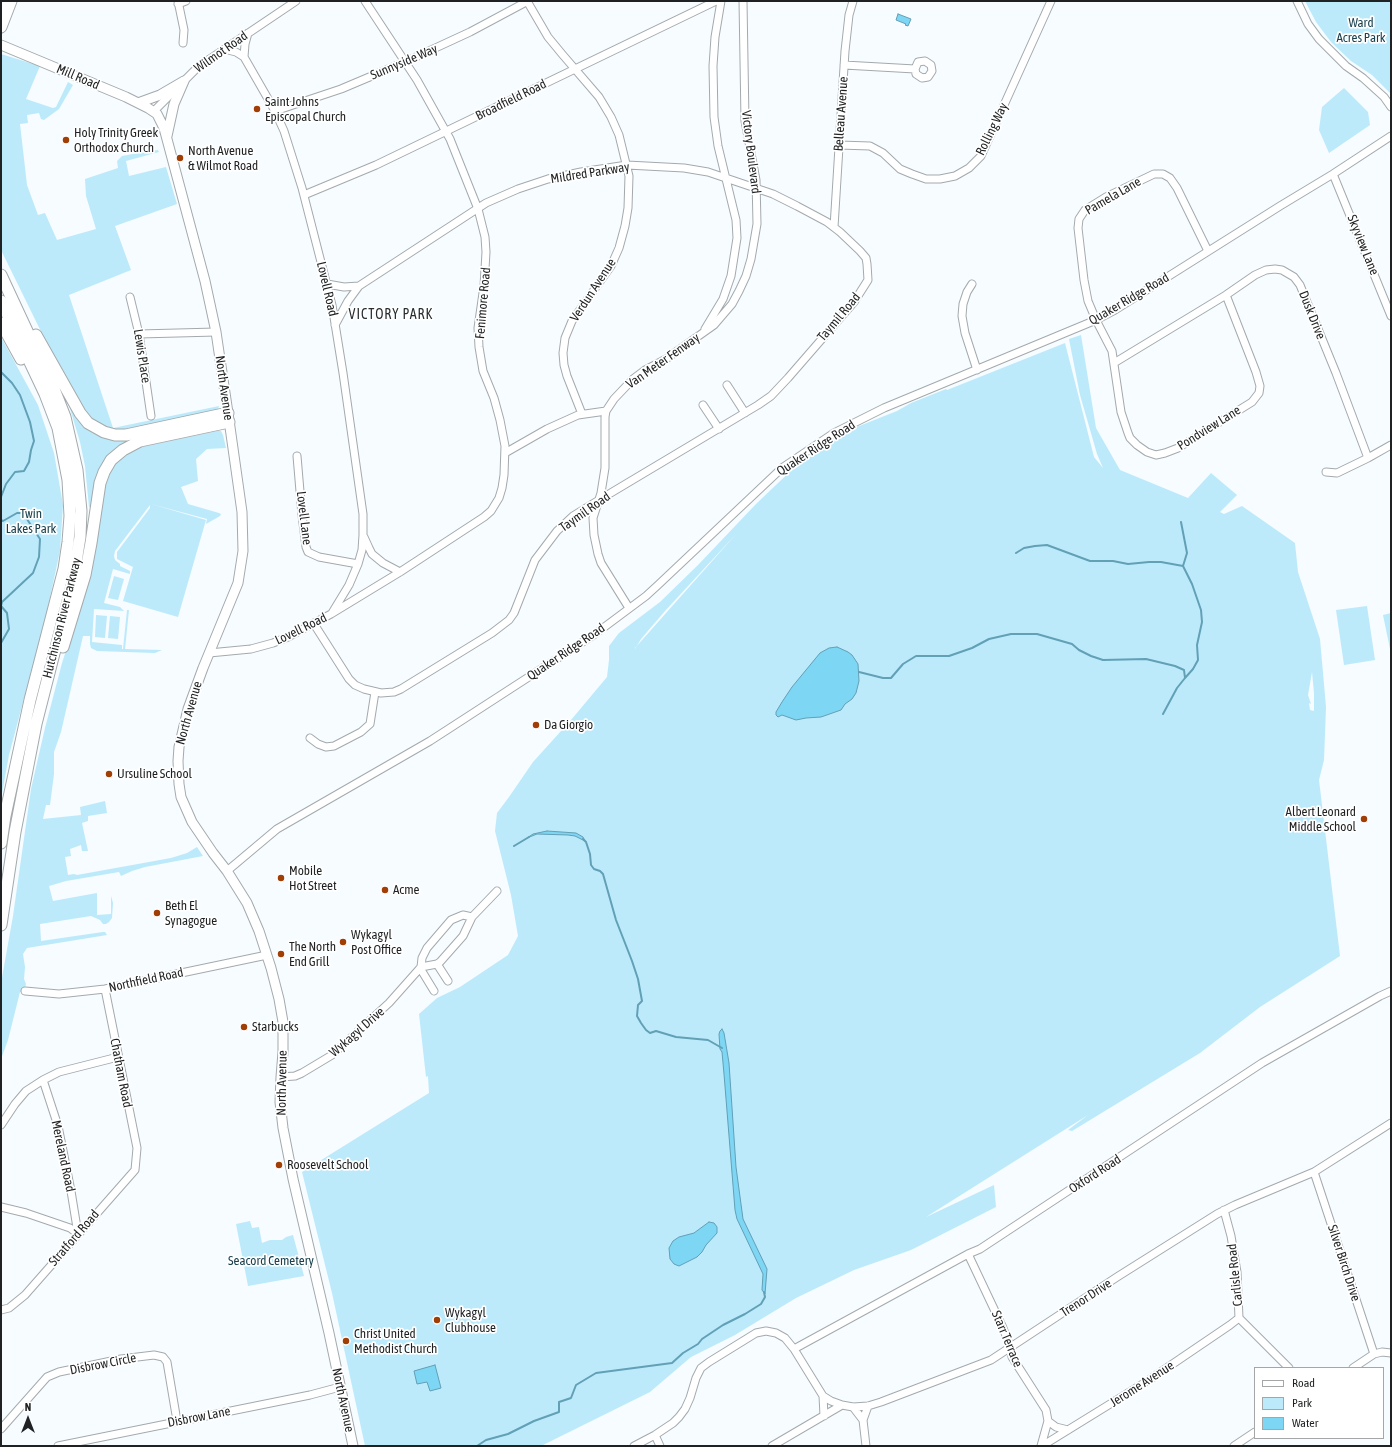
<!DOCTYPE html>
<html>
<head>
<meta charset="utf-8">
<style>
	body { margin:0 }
	#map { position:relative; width:1392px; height:1447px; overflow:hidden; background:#f6fcff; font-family:"Asap Condensed",sans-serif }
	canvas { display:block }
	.frame { position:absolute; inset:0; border:2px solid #1f2122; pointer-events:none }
	.legend { position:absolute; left:1254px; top:1367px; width:130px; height:72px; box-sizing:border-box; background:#fff; border:1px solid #a5a6a7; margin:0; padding:5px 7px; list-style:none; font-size:12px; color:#1f2122 }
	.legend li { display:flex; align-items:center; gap:8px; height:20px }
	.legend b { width:20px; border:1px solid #a5a6a7 }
	.north { position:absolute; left:8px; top:1399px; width:40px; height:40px; -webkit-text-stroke:3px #fff; paint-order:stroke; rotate:0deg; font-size:11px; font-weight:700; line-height:16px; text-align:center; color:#1f2122 }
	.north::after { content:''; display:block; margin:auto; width:14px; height:18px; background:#1f2122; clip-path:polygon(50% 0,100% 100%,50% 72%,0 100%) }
</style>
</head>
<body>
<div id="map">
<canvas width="1392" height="1447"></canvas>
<div class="frame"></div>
<ul class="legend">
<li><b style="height:5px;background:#fff"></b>Road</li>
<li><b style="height:11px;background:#bceafb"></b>Park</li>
<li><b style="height:11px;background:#7ed6f5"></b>Water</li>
</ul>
<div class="north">N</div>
</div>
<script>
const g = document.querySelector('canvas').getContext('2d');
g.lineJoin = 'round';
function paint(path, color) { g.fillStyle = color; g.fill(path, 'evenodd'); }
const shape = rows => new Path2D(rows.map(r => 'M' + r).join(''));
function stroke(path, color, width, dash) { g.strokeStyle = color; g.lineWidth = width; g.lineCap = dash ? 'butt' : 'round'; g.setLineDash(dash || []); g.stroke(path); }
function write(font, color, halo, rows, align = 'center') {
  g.font = font + ' "Asap Condensed",sans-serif'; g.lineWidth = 3.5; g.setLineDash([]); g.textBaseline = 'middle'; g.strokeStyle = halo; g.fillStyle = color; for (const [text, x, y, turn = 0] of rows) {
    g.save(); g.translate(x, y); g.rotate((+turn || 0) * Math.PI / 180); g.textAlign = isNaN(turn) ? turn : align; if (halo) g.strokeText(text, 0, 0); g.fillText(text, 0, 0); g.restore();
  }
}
const green = shape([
	[1305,1,1391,1,1391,94,1372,75,1351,61,1331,42,1316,22],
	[1,54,40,66,26,99,53,108,56,107,68,82,73,85,59,109,44,120,41,119,39,113,27,115,28,123,20,124,27,185,38,215,45,213,57,240,96,229,86,196,85,179,118,168,117,161,122,156,144,152,158,150,159,152,126,161,129,176,166,167,177,204,115,226,131,270,69,295,113,428,219,406,218,409,215,412,131,430,116,431,93,423,81,408,54,358,1,250],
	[1344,88,1368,112,1370,125,1329,153,1319,130,1322,107],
	[1081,335,1096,428,1120,470,1188,498,1211,473,1237,495,1220,512,1224,514,1242,506,1295,543,1298,572,1320,639,1326,707,1324,760,1319,780,1340,956,1260,1007,1200,1053,1072,1131,1068,1130,1088,1115,926,1217,994,1185,996,1207,911,1250,854,1270,796,1298,735,1335,691,1357,650,1392,541,1446,365,1446,332,1293,302,1172,429,1093,428,1076,426,1077,419,1014,437,998,460,987,508,955,518,936,511,895,495,831,497,813,509,797,533,762,571,720,607,677,609,660,609,646,619,633,660,602,698,565,756,504,798,464,822,450,839,434,897,411,911,403,946,389,947,390,1065,343,1094,457,1103,468,1097,454,1080,395,1069,339],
	[737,533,635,648,635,649,641,639,665,611],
	[1312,672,1314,693,1314,711,1310,710,1309,703,1311,704,1308,695],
	[1,337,38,405,54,453,63,505,60,551,46,616,9,755,1,799],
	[68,402,87,426,148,434,121,446,92,507,89,507,85,466,80,442],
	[217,431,221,431,223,435,226,448,207,449,196,459,198,481,181,487,188,504,219,513,221,514,220,516,206,524,207,519,151,504,206,520,178,617,123,601,133,567,117,559,117,552,150,508,150,505,115,551,114,556,115,560,120,564,120,566,130,571,130,574,113,569,104,603,120,607,124,611,94,609,92,642,122,645,122,649,123,649,127,610,129,610,125,649,162,650,155,653,97,651,91,648,90,644,90,636,83,636,61,732,54,752,54,774,50,805,46,805,43,819,81,815,80,807,105,801,107,813,88,816,88,821,82,823,88,851,82,851,81,845,70,849,71,856,65,857,68,875,74,874,77,875,171,858,187,853,197,847,203,856,145,867,132,871,121,876,119,872,66,881,49,886,53,901,97,893,97,915,111,914,111,896,113,903,112,918,109,922,106,924,103,924,100,920,91,916,40,924,41,941,103,932,105,932,107,935,27,948,23,954,25,967,24,979,26,984,24,992,20,992,8,1040,1,1059,1,983,13,916,31,789,45,728,62,663,80,607,104,484,111,469,121,458,136,448],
	[114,576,124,579,118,600,108,598],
	[1367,606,1375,660,1344,665,1336,610],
	[1391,613,1391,654,1383,615],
	[96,615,107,616,105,638,95,637],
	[110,616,120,617,118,639,108,638],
	[250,1221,252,1228,259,1227,262,1243,270,1240,282,1240,286,1237,293,1235,304,1276,248,1286,236,1224]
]);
const water = shape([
	[898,14,911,19,908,26,905,25,906,24,896,20,898,14],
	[837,647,848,652,852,655,858,664,859,681,856,693,852,699,845,704,841,710,821,717,806,718,796,720,782,715,778,717,776,715,776,712,782,702,792,687,820,653,829,648,837,647],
	[547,831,576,833,583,837,585,841,575,836,568,835,537,834,527,838,533,834,547,831],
	[722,1029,724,1033,729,1063,736,1167,743,1219,767,1269,765,1294,762,1290,763,1274,737,1219,735,1210,724,1074,722,1052,720,1049,719,1034,720,1031,722,1029],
	[709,1222,714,1223,717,1227,717,1233,706,1245,702,1252,697,1257,679,1266,674,1264,670,1259,669,1248,673,1241,679,1237,694,1233,709,1222],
	[435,1365,441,1388,430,1391,427,1382,417,1384,414,1371,435,1365]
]);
const stream = shape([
	[1,372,12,383,20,395,30,422,34,441,31,450,29,462,24,471,15,472,6,484,1,497],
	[1,520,3,521,17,513,23,513,40,539,39,557,33,573,2,602,1,606,7,613,9,629,1,643],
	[1181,522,1187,553,1183,566],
	[1016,553,1024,548,1035,546,1047,545,1090,561,1113,561,1128,564,1149,562,1161,562,1183,566,1192,584,1201,610,1202,622,1197,645,1198,660,1193,669,1185,678],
	[859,672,883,678,891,678,903,664,916,656,949,656,972,648,989,639,1011,634,1037,634,1072,644,1079,650,1091,656,1103,660,1146,659,1175,666,1184,670,1185,678,1177,688,1163,714],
	[583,839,586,842,590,854,591,865,594,869,600,871,603,874,616,920,632,961,638,979,642,1001,638,1005,637,1016,641,1023,646,1030,650,1033,656,1031,676,1037,708,1040,722,1048],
	[514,846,529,837],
	[477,1446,486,1440,508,1434,534,1421,559,1412,559,1402,571,1398,576,1385,596,1373,672,1363,683,1353,698,1344,702,1339,723,1325,745,1314,761,1304,765,1297,764,1292]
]);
const minor = shape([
	[178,1,184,30,183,43],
	[527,1,548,37,562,54,599,97,611,117,619,135,629,176,628,208,625,226,619,248,611,266,572,321,565,338,563,353,564,365,567,376,582,414],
	[1297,1,1308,24,1319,39,1346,66,1363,78,1384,97,1391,107],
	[178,4,186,1],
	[224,49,236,52,244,57,275,111,284,131,302,188,332,305,343,373,363,514,363,535,362,550,358,564,349,585,332,613],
	[244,57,245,44,248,33],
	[844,65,915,69,916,74,922,78,928,77,932,71,931,65,925,61,918,62,915,69],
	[154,111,198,67,296,1],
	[275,111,341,89,405,62,470,32,528,1],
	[839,145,870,146,883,153,900,169,912,174,926,179,940,179,955,176,969,168,981,156,1051,1],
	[1333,174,1391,316],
	[304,195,376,165,716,1],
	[834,227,845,51,849,15,853,1],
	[1208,251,1177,188,1170,178,1163,174,1154,174,1106,197,1085,210,1079,219,1078,228,1084,280,1088,301,1096,320,1112,351,1121,412,1128,433,1130,438,1137,445,1147,452,1156,455,1165,453,1178,448,1252,402,1259,393,1260,386,1256,372,1226,295],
	[327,284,344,287,359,286],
	[972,284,967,292,963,304,962,316,965,333,977,370],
	[130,297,139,334,151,416],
	[705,329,723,299,731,276,737,238,736,220,718,146,714,117,713,66,715,37,721,1],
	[139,334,216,332],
	[1114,363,1226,295,1255,275,1266,270,1275,269,1282,270,1294,277,1300,285,1336,373,1368,458],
	[727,385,745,413],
	[703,405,719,429],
	[606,411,605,417,605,468,601,493,593,518,594,535,598,554,601,563,629,608],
	[505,453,547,429,578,415,606,411,614,399,633,379,645,370,666,359,714,325,732,304,739,291,746,276,751,259,757,224,756,180,745,121,743,1],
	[297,456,302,515,306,547,308,552,319,557,358,564],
	[1326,472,1337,473,1368,458,1391,445],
	[364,537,369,548,372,554,383,563,400,572],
	[314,624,349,679,355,685,364,689,381,693,394,692,401,689,492,633,509,620,514,613,535,560,557,531,573,516,599,500,758,405,771,396,788,378,854,302,868,280,867,264,866,258,860,251,840,232,827,222,797,206,773,194,708,172,684,168,627,165,581,172,548,179,518,189,486,203,359,286,348,301,335,325],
	[209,653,251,649,273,643,288,637,331,614,400,572,484,517,491,511,499,498,502,488,504,475,505,446,500,420,494,398,483,371,479,347,478,328,484,286,486,252,485,237,478,209,450,139,417,80,365,1],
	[310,738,318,744,326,747,334,746,361,732,370,724,375,692],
	[227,871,277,829,430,741,595,634,646,596,658,585,782,468,834,433,884,408,1096,320,1115,310,1280,206,1333,174,1391,136],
	[437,964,448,981],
	[421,967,437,964,440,962,463,936,472,917,497,891],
	[420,968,434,991],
	[25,991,59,994,105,989,267,955],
	[281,1077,295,1076,302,1073,332,1055,389,1003,421,967,422,958,427,948,451,920,463,915,472,917],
	[43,1080,58,1126,71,1191,78,1234],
	[1,1125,15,1104,26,1091,43,1080,59,1072,118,1057],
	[1314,1172,1374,1354],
	[1,1207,26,1213,70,1228,78,1234],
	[1224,1210,1231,1236,1237,1272,1239,1318],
	[968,1254,1003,1328,1008,1341,1012,1357,1046,1410,1048,1421,1041,1446],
	[1,1310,9,1308,25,1295,135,1170,137,1148,105,989],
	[1239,1318,1289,1368],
	[794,1349,968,1254,980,1249,1262,1063,1380,996,1391,991],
	[1353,1368,1374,1354,1382,1352,1391,1353],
	[823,1396,824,1416],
	[853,1407,863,1420],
	[1048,1421,1056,1427,1068,1430],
	[1,1429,47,1377,59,1372,121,1359,154,1355,163,1357,167,1362,177,1421],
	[655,1435,660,1446],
	[58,1446,310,1395,340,1387],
	[634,1446,655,1435,673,1423,679,1417,685,1409,690,1398,696,1378,701,1368,709,1362,756,1333,766,1331,776,1333,785,1338,794,1349,823,1396,831,1401,842,1405],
	[772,1446,842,1405,853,1407,868,1406,881,1402,991,1360,1117,1277,1217,1214,1235,1205,1314,1172,1391,1123],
	[866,1446,863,1420,868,1406],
	[1042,1446,1149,1380,1230,1325,1239,1318],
	[1234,1446,1255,1432]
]);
const major = shape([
	[1,45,126,97,148,108,157,114,164,128,205,281,216,332,228,413,242,512,243,551,238,583,203,668,188,709,179,747,178,761,179,784,181,797,192,822,213,853,227,871,247,903,259,931,271,968,279,999,283,1022,283,1052,281,1077,280,1102,283,1128,293,1179,329,1333,353,1446],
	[138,103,160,95,184,81],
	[167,136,174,104,184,81]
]);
const highway = shape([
	[1,5,2,1],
	[1,27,11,1],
	[1,275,54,389,65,417,77,470,81,511,80,537,74,575,36,724,15,832,1,925],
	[1,301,45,394,58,428,68,480,70,516,68,542,64,569,30,700,5,816,1,843],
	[1,323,21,359],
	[36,335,80,413,88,423,104,432,115,435,126,435,228,413],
	[63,647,85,575,91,543,100,483,104,472,111,460,123,450,140,441,229,422]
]);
const markers = [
	[257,109,4,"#a13e06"],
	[66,140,4,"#a13e06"],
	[180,158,4,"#a13e06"],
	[536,725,4,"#a13e06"],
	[109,774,4,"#a13e06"],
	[1364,819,4,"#a13e06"],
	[281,878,4,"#a13e06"],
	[385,890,4,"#a13e06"],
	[157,913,4,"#a13e06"],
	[343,942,4,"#a13e06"],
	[281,954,4,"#a13e06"],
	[244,1027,4,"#a13e06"],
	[279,1165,4,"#a13e06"],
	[437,1320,4,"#a13e06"],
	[346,1341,4,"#a13e06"]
];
const parkNames = [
	["Ward",1361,23],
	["Acres Park",1361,38],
	["Twin",31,514],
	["Lakes Park",31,529],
	["Seacord Cemetery",271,1261]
];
const streetNames = [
	["Wilmot Road",221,52,-35],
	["Sunnyside Way",404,62,-23],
	["Mill Road",78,77,23],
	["Broadfield Road",511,100,-26],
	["Belleau Avenue",841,114,-86],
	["Rolling Way",992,129,-64],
	["Victory Boulevard",751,152,83],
	["Mildred Parkway",590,173,-9],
	["Pamela Lane",1113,196,-30],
	["Skyview Lane",1363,245,68],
	["Lovell Road",327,289,77],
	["Verdun Avenue",593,290,-57],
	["Quaker Ridge Road",1129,299,-30],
	["Fenimore Road",483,303,-85],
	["Dusk Drive",1312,315,68],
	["Taymil Road",839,317,-50],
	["Lewis Place",142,356,81],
	["Van Meter Fenway",663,361,-35],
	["North Avenue",224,388,82],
	["Pondview Lane",1209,428,-32],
	["Quaker Ridge Road",816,448,-33],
	["Taymil Road",585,512,-35],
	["Lovell Lane",304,518,83],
	["Hutchinson River Parkway",62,618,-76],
	["Lovell Road",301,629,-26],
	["Quaker Ridge Road",566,652,-34],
	["North Avenue",189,713,-74],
	["Northfield Road",146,980,-12],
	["Wykagyl Drive",357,1032,-41],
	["Chatham Road",121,1073,79],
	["North Avenue",282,1083,-89],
	["Mereland Road",63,1156,78],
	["Oxford Road",1095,1174,-33],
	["Stratford Road",74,1238,-49],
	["Silver Birch Drive",1344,1263,72],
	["Carlisle Road",1235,1275,-96],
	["Trenor Drive",1086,1298,-33],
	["Starr Terrace",1007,1339,67],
	["Disbrow Circle",103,1364,-11],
	["Jerome Avenue",1142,1384,-33],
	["North Avenue",343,1400,78],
	["Disbrow Lane",199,1417,-11]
];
const poiNames = [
	["Saint Johns",265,102],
	["Episcopal Church",265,117],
	["Holy Trinity Greek",74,133],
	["Orthodox Church",74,148],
	["North Avenue",188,151],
	["& Wilmot Road",188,166],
	["Da Giorgio",544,725],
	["Ursuline School",117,774],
	["Albert Leonard",1356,812,"right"],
	["Middle School",1356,827,"right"],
	["Mobile",289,871],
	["Hot Street",289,886],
	["Acme",393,890],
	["Beth El",165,906],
	["Synagogue",165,921],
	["Wykagyl",351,935],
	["Post Office",351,950],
	["The North",289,947],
	["End Grill",289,962],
	["Starbucks",252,1027],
	["Roosevelt School",287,1165],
	["Wykagyl",445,1313],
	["Clubhouse",445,1328],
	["Christ United",354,1334],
	["Methodist Church",354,1349]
];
const neighbourhoodNames = [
	["VICTORY PARK",391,315]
];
paint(green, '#bceafb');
paint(water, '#7ed6f5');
stroke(water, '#62a0b6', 1);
stroke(stream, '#62a0b6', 2);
stroke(minor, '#a4aaac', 9);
stroke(major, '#a4aaac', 11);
stroke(highway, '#a4aaac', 13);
stroke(minor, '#fff', 7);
stroke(major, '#fff', 9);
stroke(highway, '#fff', 11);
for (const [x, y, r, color] of markers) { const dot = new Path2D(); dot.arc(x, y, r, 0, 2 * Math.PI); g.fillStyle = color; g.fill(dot); stroke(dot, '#fff', 1.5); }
write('13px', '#19414e', '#fff', parkNames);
write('13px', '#1f2122', '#fff', streetNames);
write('13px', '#1f2122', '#fff', poiNames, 'left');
g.letterSpacing = '1px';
write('14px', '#282d2f', '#fff', neighbourhoodNames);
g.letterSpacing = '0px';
</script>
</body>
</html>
